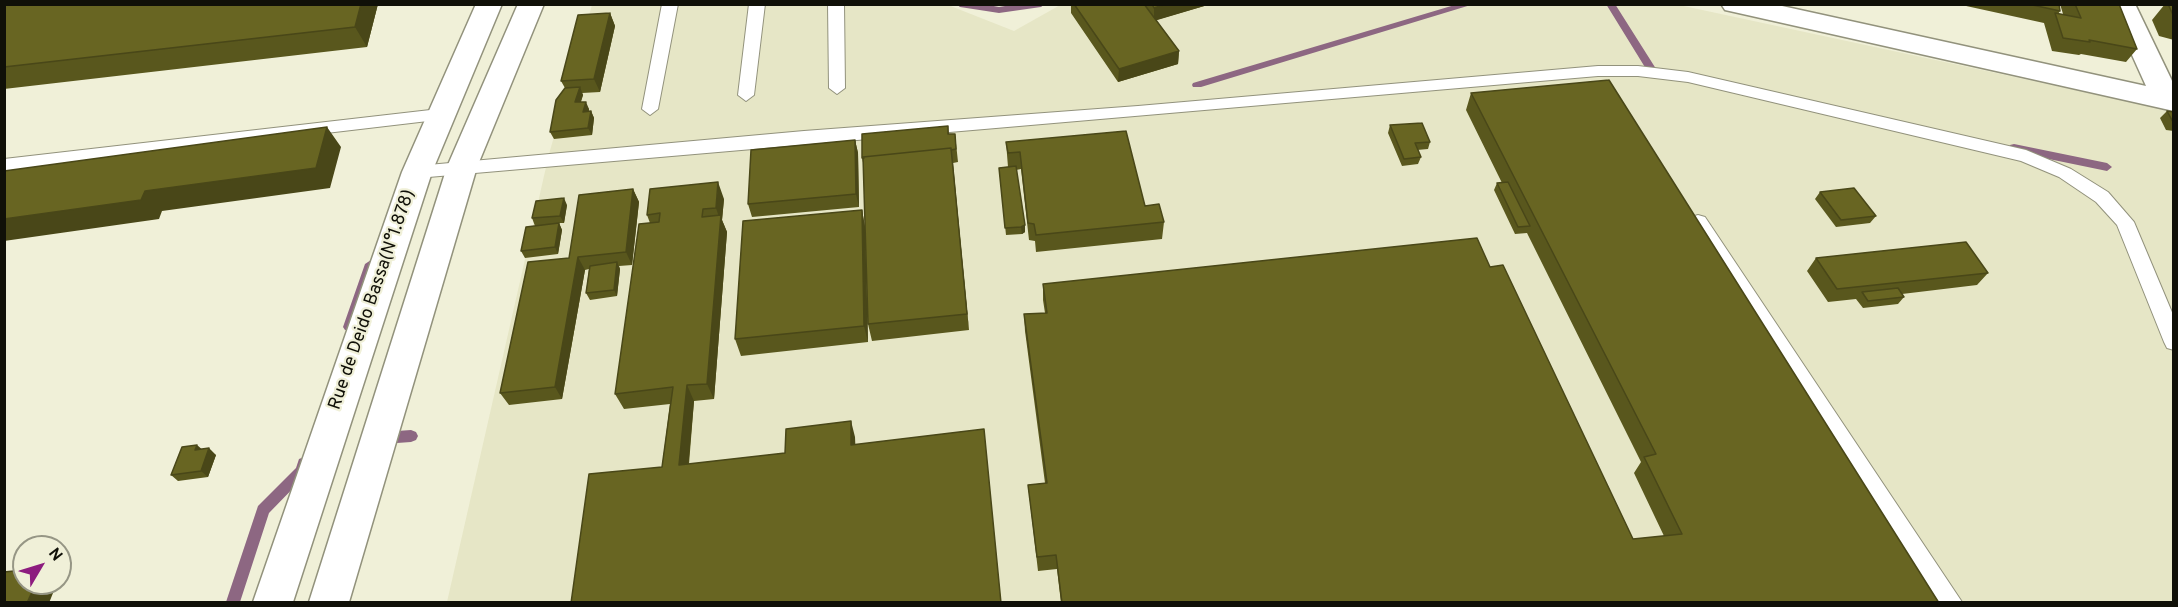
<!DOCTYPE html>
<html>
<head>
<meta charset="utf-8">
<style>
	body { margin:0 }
	#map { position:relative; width:2178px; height:607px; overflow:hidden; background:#f0f0d8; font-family:Overpass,sans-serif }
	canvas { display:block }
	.frame { position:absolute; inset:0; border:6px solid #101008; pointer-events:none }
	.north { position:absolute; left:12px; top:535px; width:60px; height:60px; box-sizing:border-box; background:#f0f0d8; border:2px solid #969685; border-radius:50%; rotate:52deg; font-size:16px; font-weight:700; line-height:24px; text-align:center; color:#101008 }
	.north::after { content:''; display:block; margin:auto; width:21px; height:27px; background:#8d1c7f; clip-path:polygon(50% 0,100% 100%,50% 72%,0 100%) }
</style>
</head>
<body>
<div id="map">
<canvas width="2178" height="607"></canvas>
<div class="frame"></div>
<div class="north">N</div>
</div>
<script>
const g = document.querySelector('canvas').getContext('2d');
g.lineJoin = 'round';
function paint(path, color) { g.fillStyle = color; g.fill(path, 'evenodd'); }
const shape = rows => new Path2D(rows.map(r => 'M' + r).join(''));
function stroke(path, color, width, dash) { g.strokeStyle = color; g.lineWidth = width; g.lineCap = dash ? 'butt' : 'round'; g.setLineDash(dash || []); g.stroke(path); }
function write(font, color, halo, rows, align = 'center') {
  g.font = font + ' Overpass,sans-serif'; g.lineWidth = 4.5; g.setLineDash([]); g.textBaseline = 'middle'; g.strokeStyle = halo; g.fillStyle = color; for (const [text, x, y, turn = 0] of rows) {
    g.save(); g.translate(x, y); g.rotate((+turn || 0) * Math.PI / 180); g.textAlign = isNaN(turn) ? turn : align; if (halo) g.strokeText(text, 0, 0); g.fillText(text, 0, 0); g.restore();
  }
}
const built = shape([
	[1062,4,1679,5,2173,111,2173,602,447,602,549,154,592,5,948,5,1014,31]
]);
const stream = shape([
	[956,4,983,4,999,7,1017,4,1045,4,1041,7,999,13,960,7,956,4],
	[1458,4,1474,4,1201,87,1193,87,1192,85,1193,83,1458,4],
	[1606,4,1615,4,1658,72,1666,74,1666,78,1651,77,1606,4],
	[2014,144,2107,163,2112,167,2107,171,2010,151,2009,148,2010,145,2014,144],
	[371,260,377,264,355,327,353,330,345,330,343,327,365,264,371,260],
	[411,430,416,432,418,436,416,440,411,442,383,444,378,442,376,438,378,434,383,432,411,430],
	[304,457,309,459,311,463,306,475,269,513,240,602,226,602,258,506,296,468,299,459,304,457]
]);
const service = shape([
	[662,4,678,4,658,109,650,115,642,109,662,4],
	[749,4,765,4,754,95,746,101,738,95,749,4],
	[828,4,844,4,845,88,837,94,829,88,828,4],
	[1598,66,1638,66,1688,72,2026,150,2071,169,2108,192,2134,222,2174,317,2174,350,2167,348,2164,342,2117,225,2096,202,2059,177,2021,161,1688,82,1638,76,1598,76,417,178,411,176,408,172,411,168,417,166,804,131,1138,106,1598,66],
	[439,109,447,115,445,119,4,171,4,159,439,109],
	[1698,215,1705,217,1962,602,1937,602,1691,227,1689,222,1691,217,1698,215]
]);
const minor = shape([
	[1721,4,1773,4,2146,86,2109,4,2135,4,2174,85,2174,111,1734,12,1725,10,1721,4]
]);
const secondary = shape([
	[476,4,502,4,432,172,293,602,253,602,402,172,476,4],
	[518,4,544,4,477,167,349,602,309,602,447,167,518,4]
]);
const wall = shape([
	[4,4,378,4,367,47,4,89],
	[1071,4,1211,4,1156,20,1179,51,1178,64,1118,82,1071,13],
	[1957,4,2059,4,2060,11,2058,14,2063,14,2060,4,2119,4,2137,49,2126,62,2081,54,2079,55,2052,51,2044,23],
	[2165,4,2174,4,2174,40,2159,36,2152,20],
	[610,13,615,26,600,92,582,93,583,95,581,102,589,109,589,111,591,111,594,118,592,135,554,139,550,132,565,88,561,81],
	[1471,93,1939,603,1061,603,1057,569,1038,571,1028,485,1045,483,1025,331,1024,314,1045,313,1043,300,1043,284,1490,267,1633,539,1664,536,1634,473,1641,462,1527,233,1515,234,1494,190,1497,183,1502,183,1466,110],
	[2167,111,2174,112,2174,131,2166,130,2160,118],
	[1390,125,1430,142,1428,149,1417,150,1421,157,1418,164,1402,166,1388,133],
	[948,126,949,134,955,134,958,162,953,163,969,330,872,341,868,324,864,167,862,158],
	[855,140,858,153,859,207,752,217,748,204],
	[1006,142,1145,206,1164,222,1162,239,1036,252,1035,241,1029,240,1021,169,1016,170,1025,232,1022,234,1006,235,999,168,1008,167],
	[633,189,639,202,632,265,619,266,620,269,617,296,590,300,586,293,589,269,585,270,562,399,509,405,500,393,569,258],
	[1820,192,1876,216,1870,223,1836,227,1815,199],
	[724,199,722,220,727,232,714,399,694,401,689,464,785,453,855,437,855,444,986,445,662,467,670,404,624,409,615,394,650,223,647,215],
	[567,205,564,223,559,223,562,230,558,254,525,258,521,251,535,226,532,218],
	[862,210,865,227,868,342,741,356,735,339],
	[1816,258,1988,273,1977,285,1902,294,1904,297,1898,304,1863,308,1856,299,1828,302,1807,271],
	[202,449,216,455,208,477,178,481,171,475]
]);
const shadedWall = shape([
	[361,4,378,4,367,47,355,27],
	[1166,4,1211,4,1154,21,1154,8],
	[610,13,615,26,600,92,594,79],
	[1179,51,1178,64,1118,82,1119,69],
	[580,87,583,95,578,109,575,102],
	[586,102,589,109,586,119,583,112],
	[591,111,594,118,592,135,588,128],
	[327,127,341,147,330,188,162,211,159,219,4,241,4,219,145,191],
	[855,140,858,153,859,207,856,194],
	[951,148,953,166,969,330,967,314],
	[718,182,724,199,722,220,727,232,714,399,707,384,720,220,716,208],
	[633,189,639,202,632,265,626,252],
	[564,198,567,205,564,223,560,216],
	[862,210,865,227,868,342,864,326],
	[559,223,562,230,558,254,555,247],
	[1025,225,1025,232,1022,234,1021,227],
	[578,257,585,270,562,399,555,387],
	[617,262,620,269,617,296,614,290],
	[687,385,694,401,687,480,679,465],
	[851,421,855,437,856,460,851,445],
	[197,445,204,451,195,450],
	[209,448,216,455,208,477,201,471],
	[36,583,57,583,49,603,27,603]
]);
const building = shape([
	[4,4,361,4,355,27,4,67,4,4],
	[1074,4,1144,4,1179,51,1119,69,1074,4],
	[1152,4,1166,4,1154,8,1152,4],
	[2028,4,2059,4,2060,11,2028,4],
	[2075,4,2119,4,2137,49,2089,40,2090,42,2063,38,2055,13,2081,18,2075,4],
	[2168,4,2174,4,2174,17,2168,4],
	[610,13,594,79,561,81,578,15,610,13],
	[1609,80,1939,603,1062,603,1056,555,1037,557,1028,485,1047,483,1024,314,1047,313,1043,284,1477,238,1490,267,1503,265,1633,539,1682,534,1644,457,1656,454,1471,93,1609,80],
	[580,87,575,102,586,102,583,112,591,111,588,128,550,132,556,100,565,88,580,87],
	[2167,111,2174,112,2174,123,2173,122,2167,111],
	[1422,123,1430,142,1415,143,1421,157,1404,159,1390,125,1422,123],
	[948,126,948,134,955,134,956,149,951,150,951,148,863,157,864,158,862,158,862,134,948,126],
	[327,127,316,168,145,191,141,200,4,219,4,171,327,127],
	[1126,131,1145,206,1159,204,1164,222,1036,235,1034,224,1028,223,1020,152,1008,153,1006,142,1126,131],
	[855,140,856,194,748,204,751,150,855,140],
	[951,148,967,314,868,324,863,157,951,148],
	[1016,166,1025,225,1021,227,1005,228,999,168,1016,166],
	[718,182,716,208,703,209,702,217,721,215,707,384,687,385,679,465,785,453,786,429,851,421,851,445,984,429,1001,603,571,603,589,474,662,467,673,387,615,394,639,224,659,222,660,213,647,215,650,189,718,182],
	[1508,182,1530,226,1518,227,1497,183,1508,182],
	[1854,188,1876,216,1841,220,1820,192,1854,188],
	[633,189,626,252,578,257,555,387,500,393,528,262,569,258,579,195,633,189],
	[564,198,560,216,532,218,536,201,564,198],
	[862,210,864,326,735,339,743,221,862,210],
	[559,223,555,247,521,251,526,227,559,223],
	[1966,242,1988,273,1837,289,1816,258,1966,242],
	[617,262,614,290,586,293,590,266,617,262],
	[1898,288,1904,297,1868,301,1862,292,1898,288],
	[197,445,195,450,209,448,201,471,171,475,182,447,197,445],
	[24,570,24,583,36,583,27,603,4,603,4,572,24,570]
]);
const streetNames = [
	["Rue de Deido Bassa(N°1.878)",373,300,-71]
];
paint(built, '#e6e6c6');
paint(stream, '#8d6782');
stroke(service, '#92927c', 2);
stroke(minor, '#92927c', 3);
stroke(secondary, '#92927c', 3);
paint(service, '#fff');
paint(minor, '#fff');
paint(secondary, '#fff');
paint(wall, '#59571d');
paint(shadedWall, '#494718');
paint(building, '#686522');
stroke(building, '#494718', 1.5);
write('18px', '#101008', '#f0f0d8', streetNames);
</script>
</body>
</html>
